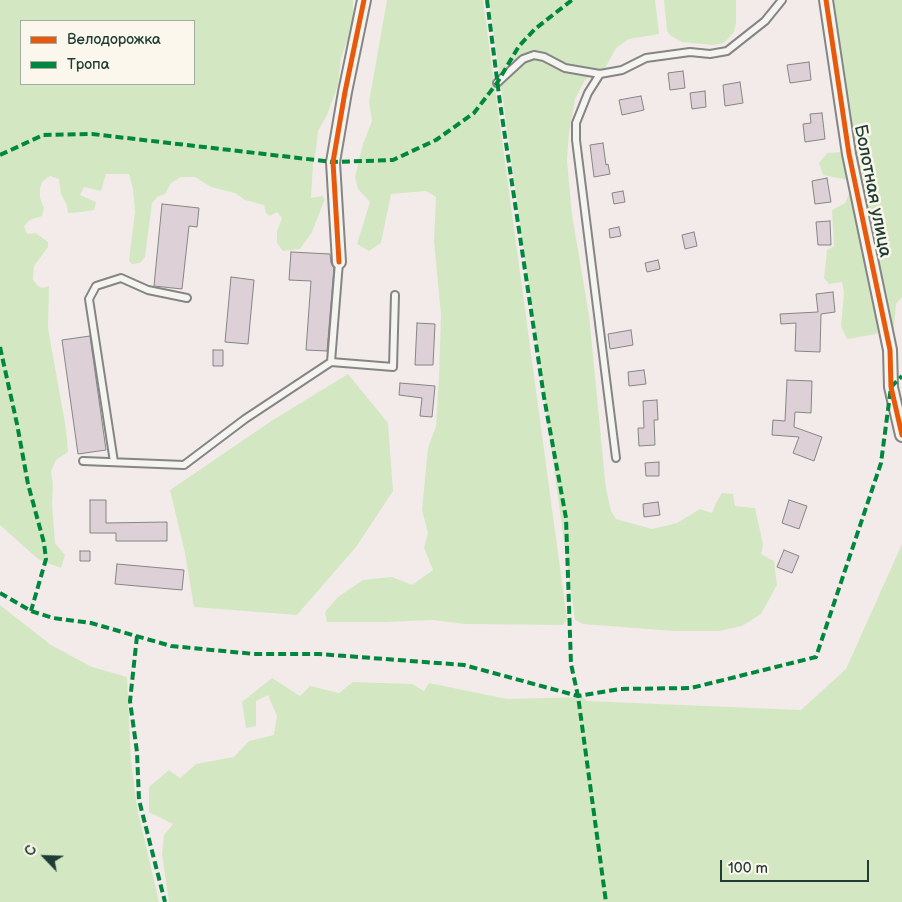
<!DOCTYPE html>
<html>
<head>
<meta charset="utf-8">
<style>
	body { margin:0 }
	#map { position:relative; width:902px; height:902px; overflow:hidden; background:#f2ebea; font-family:"Balsamiq Sans",sans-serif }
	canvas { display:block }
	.legend { position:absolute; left:20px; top:20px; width:175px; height:65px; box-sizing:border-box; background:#fbf7ec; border:1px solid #a3ada2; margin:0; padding:6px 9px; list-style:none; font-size:15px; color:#1f3d34 }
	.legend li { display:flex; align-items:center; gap:10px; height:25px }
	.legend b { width:25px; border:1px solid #a3ada2 }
	.north { position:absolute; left:20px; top:832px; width:50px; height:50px; -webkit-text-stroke:4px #fbf7ec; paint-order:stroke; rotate:294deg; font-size:14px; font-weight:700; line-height:20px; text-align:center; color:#1f3d34 }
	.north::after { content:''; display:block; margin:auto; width:18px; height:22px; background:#1f3d34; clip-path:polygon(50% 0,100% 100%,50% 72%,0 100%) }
	.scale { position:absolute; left:720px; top:860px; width:149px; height:22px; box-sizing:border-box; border:2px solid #1f3d34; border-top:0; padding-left:6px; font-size:15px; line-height:18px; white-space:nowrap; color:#1f3d34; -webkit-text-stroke:4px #fbf7ec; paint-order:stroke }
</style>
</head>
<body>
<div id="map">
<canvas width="902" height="902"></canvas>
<ul class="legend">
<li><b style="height:6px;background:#e8590c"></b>Велодорожка</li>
<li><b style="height:6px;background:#00873e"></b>Тропа</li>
</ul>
<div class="north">С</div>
<div class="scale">100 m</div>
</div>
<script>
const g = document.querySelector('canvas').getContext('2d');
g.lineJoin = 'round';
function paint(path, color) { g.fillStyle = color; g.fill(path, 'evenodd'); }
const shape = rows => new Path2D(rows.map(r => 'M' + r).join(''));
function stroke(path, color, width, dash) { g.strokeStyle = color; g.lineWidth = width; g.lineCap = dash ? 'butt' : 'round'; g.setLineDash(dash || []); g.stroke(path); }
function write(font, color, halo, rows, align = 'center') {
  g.font = font + ' "Balsamiq Sans",sans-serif'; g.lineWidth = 5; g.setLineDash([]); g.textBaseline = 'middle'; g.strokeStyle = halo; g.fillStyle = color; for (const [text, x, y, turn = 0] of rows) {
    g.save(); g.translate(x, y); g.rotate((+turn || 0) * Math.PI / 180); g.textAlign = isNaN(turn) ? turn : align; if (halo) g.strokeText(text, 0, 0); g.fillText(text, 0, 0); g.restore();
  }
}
const green = shape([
	[0,0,353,0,353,24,341,58,338,85,327,115,318,131,316,150,313,164,311,198,322,196,325,199,312,232,300,249,283,251,277,243,277,231,282,218,277,212,270,216,266,213,264,205,245,200,235,193,211,187,195,177,181,177,171,183,165,194,157,197,152,203,145,257,140,263,132,264,129,261,135,212,133,189,129,174,106,174,101,191,84,187,80,195,96,202,94,210,81,212,68,213,67,205,61,194,59,179,50,176,42,182,40,188,40,198,44,208,42,216,30,220,24,226,27,234,36,233,48,242,48,247,34,266,33,280,38,286,43,288,49,286,48,328,66,429,68,452,56,460,51,471,53,485,52,503,55,543,65,555,61,568,38,559,0,525],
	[21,21,194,21,194,84,21,84],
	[387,0,483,0,567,619,563,625,466,624,433,620,384,622,327,622,325,612,338,597,363,580,392,577,412,585,433,570,424,548,428,533,422,510,428,448,436,426,439,376,441,315,434,241,436,197,426,191,391,194,381,243,369,251,357,244,370,202,358,189,355,177,363,144,372,121,369,102],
	[489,0,655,0,659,34,629,39,616,48,605,68,585,80,575,99,569,133,567,160,572,215,589,315,606,489,611,511,616,519,652,529,677,523,700,509,712,513,716,503,722,493,733,494,735,506,755,508,763,544,761,554,774,561,777,585,761,614,742,626,719,631,674,631,583,624,575,620],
	[664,0,736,0,736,23,734,32,724,43,713,45,682,42,671,36,667,31],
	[834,0,902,0,902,297,896,304,894,329,871,335,847,339,841,326,844,293,842,282,829,284,824,278,827,250,834,246,832,210,845,203,849,194,848,180,823,175,819,163,827,153,843,152,852,130],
	[348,374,388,423,393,491,356,547,297,615,194,607,185,553,170,490,273,420],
	[902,544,902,902,169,902,162,854,164,835,173,824,149,812,149,787,169,770,180,778,196,764,234,757,249,741,274,735,277,716,268,695,256,701,256,726,246,728,242,702,272,678,300,696,310,686,339,693,353,682,412,684,424,691,429,683,507,699,583,697,587,701,801,710,846,669],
	[0,605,51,645,92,667,127,677,131,761,137,807,159,902,0,902]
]);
const building = shape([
	[809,62,811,80,790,83,787,65,809,62],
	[683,71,685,88,670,90,668,73,683,71],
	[740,82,743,103,725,106,723,85,740,82],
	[705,91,706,107,692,109,690,93,705,91],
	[641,96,644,110,622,115,619,100,641,96],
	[822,113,825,139,805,142,803,124,811,123,810,114,822,113],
	[603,143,606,165,608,164,610,174,594,177,590,145,603,143],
	[827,178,831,202,815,204,812,181,827,178],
	[623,191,625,202,614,204,612,193,623,191],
	[162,204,199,208,197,227,189,226,182,289,154,286,162,204],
	[830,221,831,245,818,245,816,222,830,221],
	[619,227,621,236,610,238,609,229,619,227],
	[694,232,697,246,685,249,682,235,694,232],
	[291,252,330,254,331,263,334,268,327,351,306,350,311,281,289,280,291,252],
	[658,260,660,269,647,272,645,263,658,260],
	[231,277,254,280,248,344,225,342,231,277],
	[833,292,835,312,821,314,820,352,795,351,796,323,781,324,780,314,818,312,816,294,833,292],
	[417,323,435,324,433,365,415,365,417,323],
	[631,330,633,345,610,349,608,334,631,330],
	[90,336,106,450,78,454,62,340,90,336],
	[213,350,223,350,223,366,213,366,213,350],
	[644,370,646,384,629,386,628,372,644,370],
	[787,380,812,381,811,413,795,412,794,427,822,437,814,461,793,453,799,437,772,435,773,420,785,421,787,380],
	[400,383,435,386,432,417,420,416,422,398,399,395,400,383],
	[657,400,658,420,654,420,655,445,639,446,638,428,644,428,643,401,657,400],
	[659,462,659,476,646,476,645,463,659,462],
	[90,500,106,500,106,523,167,522,167,541,116,541,116,533,90,533,90,500],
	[789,500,807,506,799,529,782,523,789,500],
	[658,502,660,515,644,517,643,504,658,502],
	[784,550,799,556,792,573,777,567,784,550],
	[80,551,90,551,90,561,80,561,80,551],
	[117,564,184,570,182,590,115,584,117,564]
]);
const lane = shape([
	[600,74,588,93,576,123,576,140,616,458],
	[497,83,523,59,534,55,544,57,565,68,600,74,622,70,646,58,690,52,710,54,727,51,765,21,782,0],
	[331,362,339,262],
	[83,461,184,465,245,419,331,362,393,367,395,295],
	[114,462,89,299,96,286,121,278,148,290,187,298]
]);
const street = shape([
	[826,0,849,154,890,350,891,387,902,435],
	[339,262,333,162,345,92,364,0]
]);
const quiet = shape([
	[487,0,500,103,544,397,566,518,571,664,578,696,606,902],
	[0,155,43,135,92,134,333,162,393,160,436,140,474,113,497,83,519,46,535,29,572,0],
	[0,347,17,424,28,484,44,543,46,559,31,611],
	[0,593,31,611,53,618,91,623,171,646,254,654,319,654,464,665,578,696,620,689,691,688,816,657,881,463,891,387,902,376],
	[137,636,130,701,137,752,139,800,165,902]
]);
const cycleway = shape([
	[826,0,849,154,890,350,891,387,902,435],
	[339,262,333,162,345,92,364,0]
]);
const streetNames = [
	["Болотная улица",872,191,79]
];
paint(green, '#d3e8c2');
paint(building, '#ddd1d7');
stroke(building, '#838684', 1);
stroke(lane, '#838684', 10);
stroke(street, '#838684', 16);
stroke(lane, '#f5f4f0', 6);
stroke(street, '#f5f4f0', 12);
stroke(quiet, '#00873e', 4, [8, 4]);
stroke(cycleway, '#e8590c', 5);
write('18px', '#1f3d34', '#fbf7ec', streetNames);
</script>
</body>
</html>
